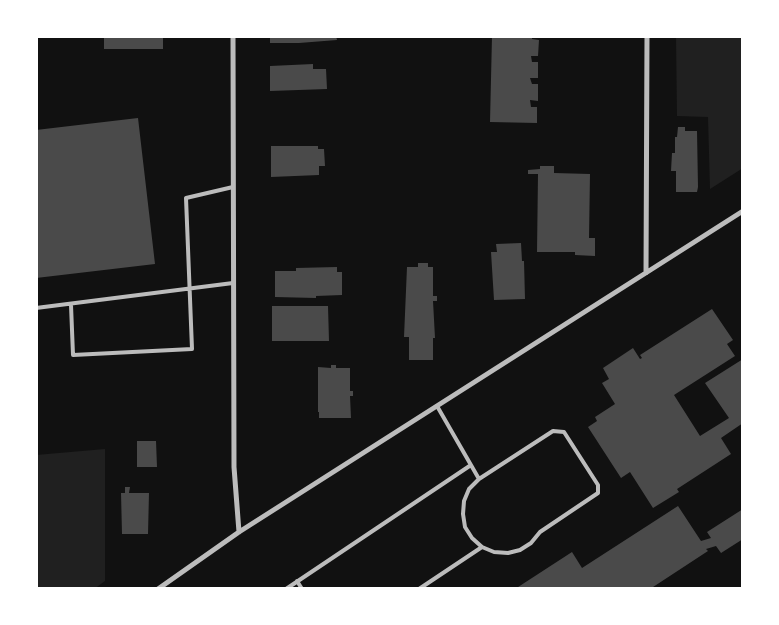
<!DOCTYPE html>
<html>
<head>
<meta charset="utf-8">
<style>
	body { margin:0 }
	#map { position:relative; width:779px; height:625px; overflow:hidden; background:#111; font-family:"Exo 2",sans-serif }
	canvas { display:block }
	.frame { position:absolute; inset:0; border:38px solid #fff; pointer-events:none }
</style>
</head>
<body>
<div id="map">
<canvas width="779" height="625"></canvas>
<div class="frame"></div>
</div>
<script>
const g = document.querySelector('canvas').getContext('2d');
g.lineJoin = 'round';
function paint(path, color) { g.fillStyle = color; g.fill(path, 'evenodd'); }
const shape = rows => new Path2D(rows.map(r => 'M' + r).join(''));
function stroke(path, color, width, dash) { g.strokeStyle = color; g.lineWidth = width; g.lineCap = dash ? 'butt' : 'round'; g.setLineDash(dash || []); g.stroke(path); }
const green = shape([
	[676,36,743,36,743,168,710,189,708,117,677,116],
	[105,449,105,581,94,589,36,589,36,455]
]);
const building = shape([
	[104,36,163,36,163,49,104,49],
	[270,36,336,36,337,40,299,43,270,43],
	[492,36,532,36,532,39,539,40,538,56,531,56,532,62,538,62,538,78,530,78,532,84,538,84,538,101,530,100,531,107,537,107,537,123,490,122],
	[313,64,313,69,326,69,327,89,270,91,270,66],
	[138,118,155,264,36,278,36,130],
	[678,127,685,127,685,131,697,131,698,187,697,192,676,192,676,171,671,171,672,153,675,153,675,137,677,137],
	[271,146,318,146,318,149,324,149,325,166,319,166,319,175,271,177],
	[540,166,554,166,554,173,590,174,589,238,595,238,595,256,575,255,575,252,537,252,538,174,528,174,528,170,540,169],
	[521,243,522,261,524,261,525,299,494,300,491,252,497,252,496,244],
	[418,263,428,263,428,267,433,267,433,296,437,296,437,301,433,301,435,338,433,338,433,360,409,360,409,337,404,337,407,267,418,267],
	[337,267,337,272,342,272,342,295,316,296,316,298,275,297,275,271,296,271,296,268],
	[272,306,328,306,329,341,272,341],
	[712,309,733,340,727,344,735,356,674,395,700,436,729,418,705,383,743,359,743,423,721,438,731,454,677,489,679,492,653,508,630,472,621,478,588,427,597,421,595,417,615,404,602,383,609,379,603,368,633,348,640,359,642,358,640,355],
	[331,365,336,365,336,368,350,368,350,391,353,391,353,396,350,396,351,418,319,418,319,412,318,412,318,367,331,368],
	[137,441,156,441,157,467,137,467],
	[125,487,130,487,129,493,149,493,148,534,122,534,121,493,125,493],
	[678,506,701,541,711,538,707,532,743,509,743,539,721,553,716,546,706,549,708,551,650,589,515,589,572,552,582,568]
]);
const service = shape([
	[71,305,73,355,192,349,186,198,233,187],
	[36,308,233,283],
	[437,406,479,479],
	[553,431,564,432,598,485,598,493,540,532,531,543,520,550,508,553,494,552,482,547,472,538,465,527,463,514,464,501,469,489,479,479,553,431],
	[297,581,302,589],
	[286,589,471,465],
	[419,589,482,547]
]);
const minor = shape([
	[233,36,234,467,239,532],
	[646,273,647,36],
	[158,589,239,532,743,211]
]);
paint(green, '#202020');
paint(building, '#4a4a4a');
stroke(service, '#bcbcbc', 4);
stroke(minor, '#bcbcbc', 5);
</script>
</body>
</html>
